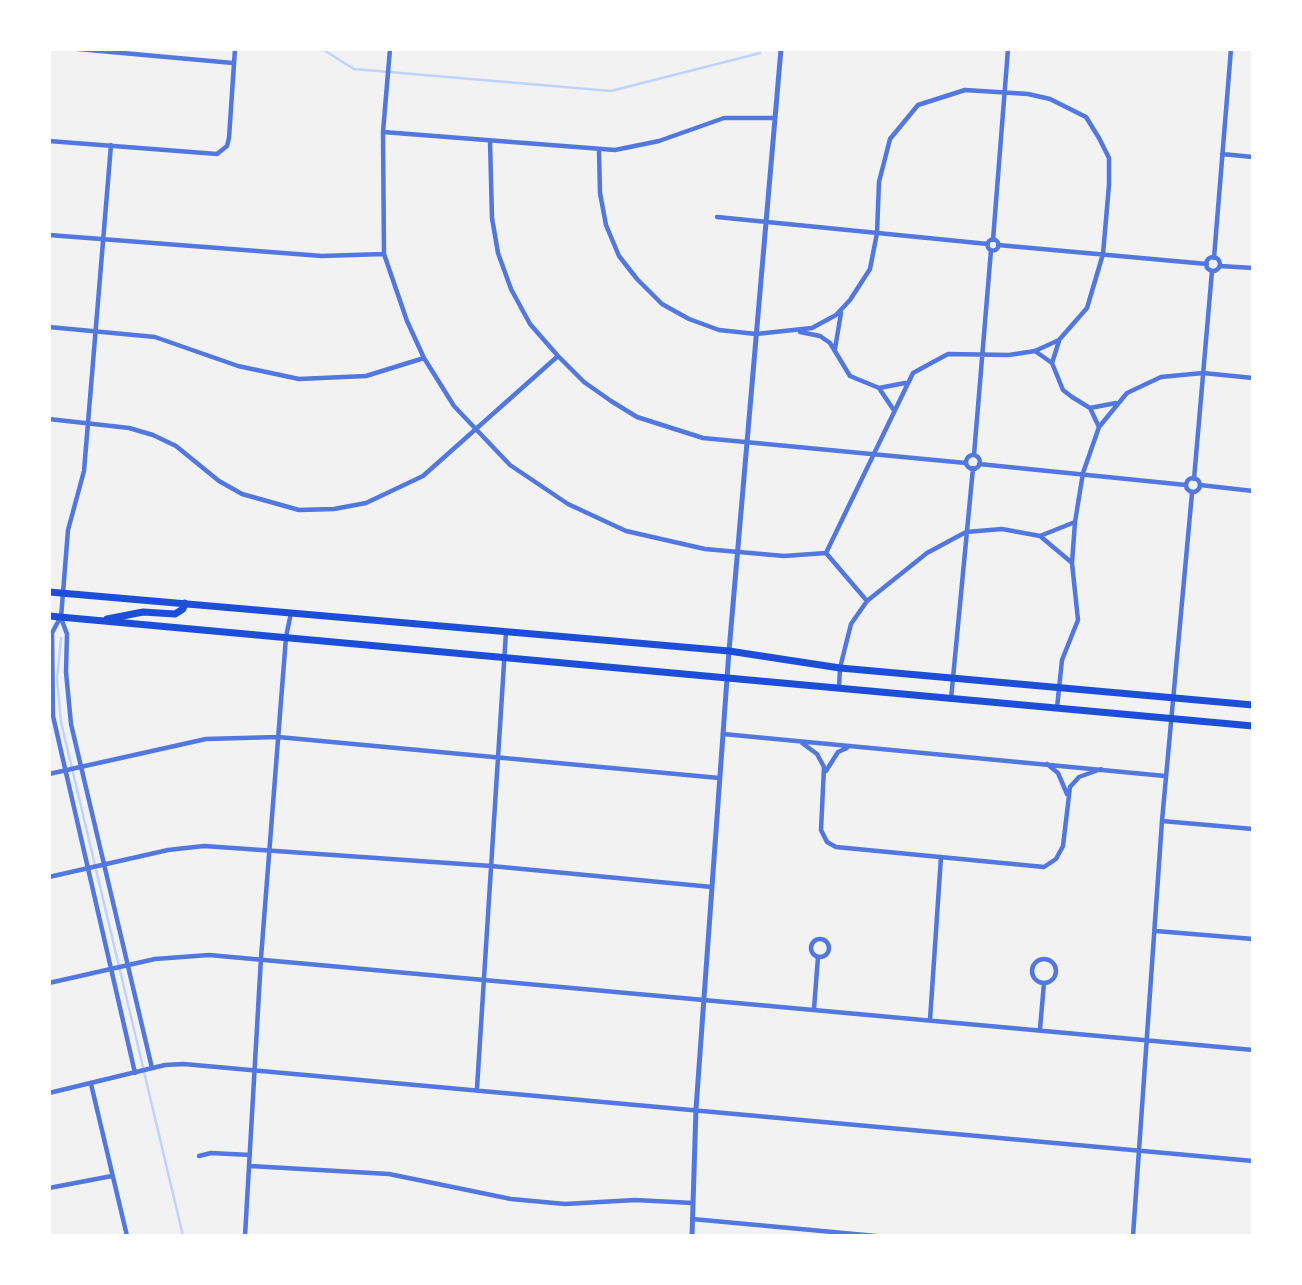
<!DOCTYPE html>
<html>
<head>
<meta charset="utf-8">
<style>
	body { margin:0 }
	#map { position:relative; width:1302px; height:1285px; overflow:hidden; background:#f2f2f2; font-family:"Fira Sans Condensed",sans-serif }
	canvas { display:block }
	.frame { position:absolute; inset:0; border:51px solid #fff; pointer-events:none }
</style>
</head>
<body>
<div id="map">
<canvas width="1302" height="1285"></canvas>
<div class="frame"></div>
</div>
<script>
const g = document.querySelector('canvas').getContext('2d');
g.lineJoin = 'round';
const shape = rows => new Path2D(rows.map(r => 'M' + r).join(''));
function stroke(path, color, width, dash) { g.strokeStyle = color; g.lineWidth = width; g.lineCap = dash ? 'butt' : 'round'; g.setLineDash(dash || []); g.stroke(path); }
const stream = shape([
	[322,49,354,69,611,91,760,53],
	[61,638,57,679,61,722,183,1236]
]);
const minor = shape([
	[78,49,233,63],
	[390,49,383,132,384,254,407,321,424,358,454,406,510,465,568,504,626,531,705,549,784,556,826,553],
	[383,132,615,150,659,141,724,118,775,118],
	[49,141,217,154,227,146,229,138,235,49],
	[490,141,492,218,498,253,511,289,530,324,558,356,584,382,611,401,637,417,703,438,966,463],
	[111,145,84,471,68,530,61,618,67,634,66,672,71,724,152,1068],
	[599,150,600,193,606,225,619,256,637,279,662,304,689,319,719,330,756,334,812,328,836,315,850,300,870,269,877,233,879,182,890,139,918,105,965,90,1028,94,1050,99,1086,117,1099,138,1109,158,1109,185,1103,254,1087,308,1059,340,1035,351,1009,355,948,354,913,373,826,553],
	[1222,154,1253,157],
	[717,217,988,244],
	[49,235,322,256,384,254],
	'987.5 245a5.5 5.5 0 1 1 11 0a5.5 5.5 0 1 1-11 0Z',
	[993,240,1008,49],
	[998,245,1207,264],
	'1206 264a7 7 0 1 1 14 0a7 7 0 1 1-14 0Z',
	[1214,258,1231,49],
	[1220,266,1253,268],
	[49,327,155,337,238,366,299,379,366,376,424,358],
	[800,332,820,336,830,343,850,376,879,388,893,409],
	[835,349,841,313],
	[1035,351,1052,363,1063,390,1072,397,1090,408,1116,403],
	[1052,363,1059,341],
	[879,388,905,383],
	[1090,408,1099,427],
	[49,419,129,428,153,435,176,446,219,481,242,494,299,510,334,509,366,503,423,476,558,356],
	[974,455,991,250],
	'966 462a7 7 0 1 1 14 0a7 7 0 1 1-14 0Z',
	[979,464,1186,485],
	'1186 485a7 7 0 1 1 14 0a7 7 0 1 1-14 0Z',
	[1194,479,1212,271],
	[1200,485,1253,491],
	[1040,536,1071,562],
	[826,553,867,601],
	[60,618,52,633,53,716,135,1073],
	[839,688,840,668,851,624,867,601,927,553,966,532,1002,529,1040,536,1075,522],
	[951,699,973,468],
	[1057,708,1062,660,1078,620,1072,563,1075,522,1083,473,1099,427,1127,393,1161,377,1203,373,1253,378],
	[723,734,1165,776],
	[802,743,817,754,824,767,821,830,827,842,836,847,1044,867,1056,859,1063,846,1070,787,1079,777,1101,769],
	[1047,764,1058,773,1067,794],
	[826,771,838,752,847,748],
	[49,774,206,739,278,737,719,778],
	[1162,821,1253,829],
	[49,877,168,850,204,846,491,866,712,887],
	[1156,931,1253,939],
	'811 948a9 9 0 1 1 18 0a9 9 0 1 1-18 0Z',
	'1032 971a12 12 0 1 1 24 0a12 12 0 1 1-24 0Z',
	[49,983,155,959,209,955,1253,1050],
	[814,1009,818,957],
	[930,1020,941,857],
	[1040,1029,1044,983],
	[91,1084,127,1236],
	[477,1088,506,632],
	[49,1093,165,1065,184,1064,1253,1161],
	[199,1156,211,1153,250,1155],
	[250,1166,389,1174,511,1199,565,1204,635,1200,693,1203],
	[49,1188,112,1176],
	[692,1219,876,1236],
	[245,1236,261,958,286,637,291,613],
	[1133,1236,1162,821,1192,493]
]);
const tertiary = shape([
	[692,1236,696,1109,729,651,781,49]
]);
const primary = shape([
	[49,592,729,651,840,668,1253,705],
	[49,616,1253,726],
	[107,619,143,612,175,614,183,609,185,603]
]);
stroke(stream, '#bfd3fe', 2.5);
stroke(minor, '#5277de', 4.5);
stroke(tertiary, '#5277de', 5);
stroke(primary, '#1d4ed8', 7);
</script>
</body>
</html>
